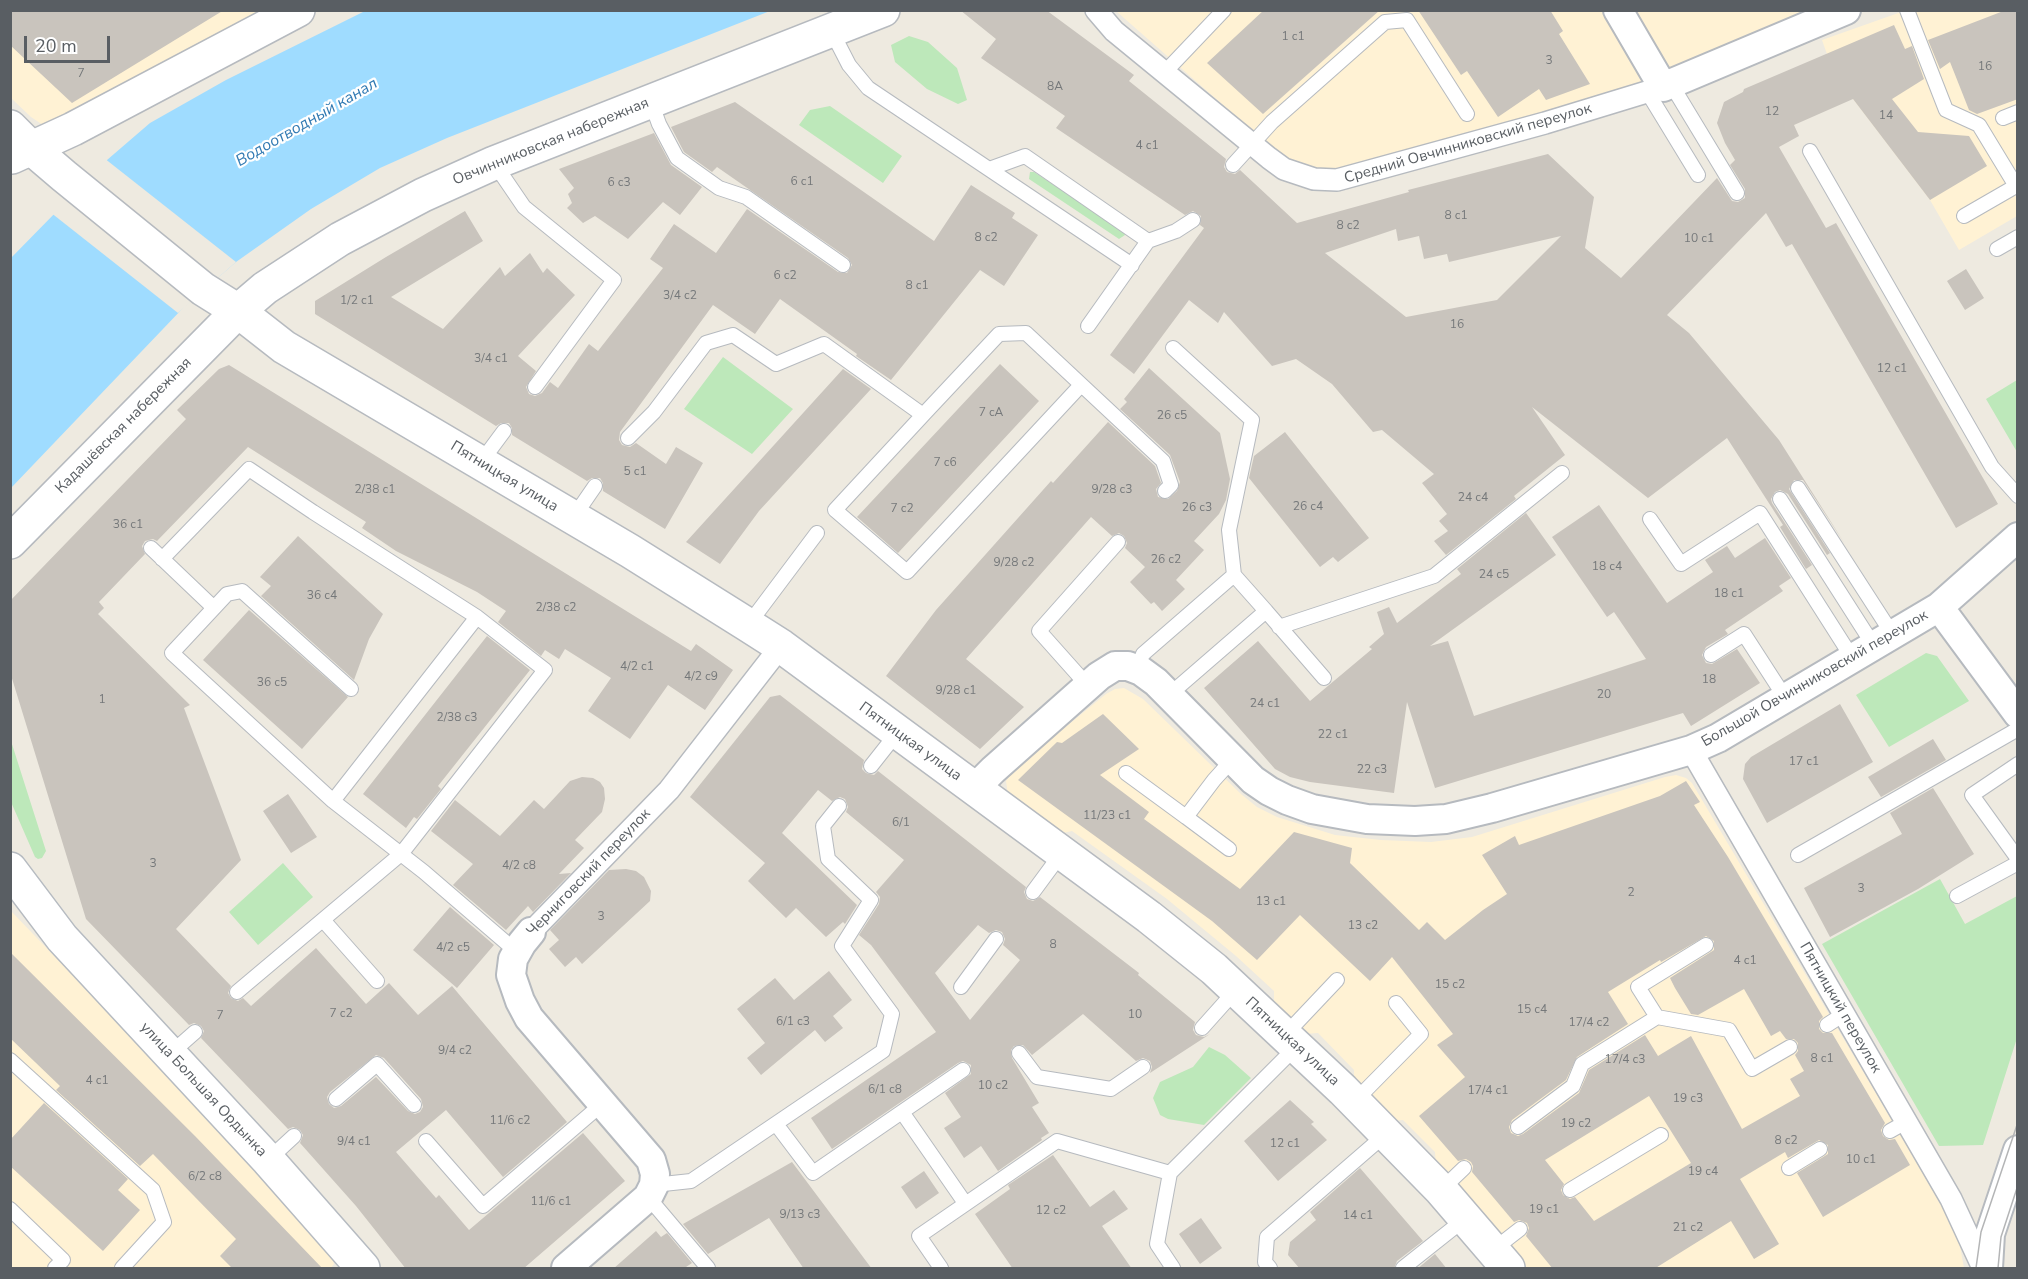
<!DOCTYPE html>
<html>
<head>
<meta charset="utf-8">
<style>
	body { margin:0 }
	#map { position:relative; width:2028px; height:1279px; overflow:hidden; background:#eeeae0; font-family:"Nunito Sans",sans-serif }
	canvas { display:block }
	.frame { position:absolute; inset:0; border:12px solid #595e63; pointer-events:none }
	.scale { position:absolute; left:24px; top:36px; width:86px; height:27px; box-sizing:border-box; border:3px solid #595e63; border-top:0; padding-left:8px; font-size:18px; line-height:21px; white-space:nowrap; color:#595e63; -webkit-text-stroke:4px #fff; paint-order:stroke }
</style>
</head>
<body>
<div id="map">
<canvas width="2028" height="1279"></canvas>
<div class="frame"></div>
<div class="scale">20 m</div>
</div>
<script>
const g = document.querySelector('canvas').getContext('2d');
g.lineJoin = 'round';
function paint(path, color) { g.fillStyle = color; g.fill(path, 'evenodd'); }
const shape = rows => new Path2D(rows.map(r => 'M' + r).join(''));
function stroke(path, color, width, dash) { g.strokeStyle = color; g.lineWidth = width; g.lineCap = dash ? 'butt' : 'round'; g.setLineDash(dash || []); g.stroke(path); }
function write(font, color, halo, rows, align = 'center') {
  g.font = font + ' "Nunito Sans",sans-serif'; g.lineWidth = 4.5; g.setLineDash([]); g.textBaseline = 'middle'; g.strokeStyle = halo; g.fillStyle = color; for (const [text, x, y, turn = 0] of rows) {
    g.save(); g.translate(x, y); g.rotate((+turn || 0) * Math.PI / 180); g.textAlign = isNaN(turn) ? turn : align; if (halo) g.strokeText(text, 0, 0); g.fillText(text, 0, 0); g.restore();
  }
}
const commercial = shape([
	[10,11,265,11,58,121,43,125,31,117,11,98],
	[1116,11,1819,11,1636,85,1354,166,1326,170,1310,168,1289,159,1273,149],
	[1904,11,2017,11,2017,216,1959,250,1930,200,1834,74,1822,40],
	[1124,688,1143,699,1241,794,1257,807,1277,817,1335,835,1381,840,1431,842,1472,837,1665,777,1676,775,1686,778,1692,783,1957,1230,1964,1268,1524,1268,1479,1214,1436,1166,1435,1152,1403,1120,1392,1121,1354,1084,1354,1070,1318,1033,1304,1034,1274,1005,1274,991,1236,956,1167,899,1072,831,1059,834,1008,795,1006,781,1015,768,1106,694,1115,689],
	[10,910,237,1146,332,1257,334,1264,331,1268,11,1268]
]);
const green = shape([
	[909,36,928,42,957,68,967,100,958,104,927,89,895,62,891,45],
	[830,106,902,156,883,183,799,125,810,110],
	[1030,172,1034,172,1124,231,1125,235,1119,239,1029,179],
	[723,357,793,409,752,454,684,409],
	[2017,380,2017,452,1986,399],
	[1926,653,1937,656,1969,701,1889,747,1856,695],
	[11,741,46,851,42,858,38,859,35,857,11,802],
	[283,863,313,897,258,945,229,912],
	[1940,879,1965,924,2017,896,2017,1038,1983,1145,1939,1146,1822,944],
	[1209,1047,1225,1055,1251,1078,1204,1125,1168,1119,1160,1115,1153,1098,1160,1082,1193,1067]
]);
const water = shape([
	[365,11,770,11,447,138,380,168,311,209,236,262,184,307,11,488,10,259,107,160,150,123,226,80]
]);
const pier = shape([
	[104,158,236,262,178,313,50,212]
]);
const building = shape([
	[10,10,224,10,72,103,10,45],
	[960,10,1046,10,1134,75,1129,81,1226,159,1224,167,1227,172,1235,174,1240,170,1297,223,1409,192,1408,190,1548,154,1594,197,1585,248,1621,278,1717,178,1732,201,1738,202,1745,198,1745,189,1730,165,1735,160,1725,143,1717,123,1724,102,1743,92,1744,89,1894,25,1905,49,1912,46,1924,79,1892,99,1918,132,1969,136,1987,166,1930,200,1853,99,1794,125,1799,136,1779,147,1826,228,1836,223,1998,504,1956,528,1792,244,1786,247,1766,213,1667,315,1689,333,1779,440,1845,544,1803,480,1794,480,1789,489,1830,553,1827,555,1788,494,1780,490,1775,492,1771,499,1772,503,1812,565,1806,569,1780,527,1783,525,1727,438,1648,498,1532,407,1565,455,1514,496,1516,499,1446,555,1434,541,1448,531,1439,521,1447,514,1422,483,1434,474,1382,430,1373,432,1332,384,1296,359,1272,366,1224,312,1218,323,1189,300,1134,374,1110,355,1204,228,1200,225,1201,216,1193,211,1185,215,1056,128,1065,116,981,58,996,39],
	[1396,229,1398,241,1419,236,1424,259,1447,254,1449,262,1561,236,1497,300,1406,317,1325,253],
	[1264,10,1380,10,1263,114,1207,63],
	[1418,10,1550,10,1563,31,1559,34,1590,84,1546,100,1539,89,1498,117,1467,71,1461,75],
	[2006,10,2018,10,2018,99,1977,114,1969,110,1950,62,1940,69,1928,40],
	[735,102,934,241,971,185,1015,213,1012,218,1038,235,1004,286,980,270,891,380,856,356,857,354,780,299,755,334,713,305,620,432,619,440,622,445,630,447,636,443,666,464,676,447,703,463,665,529,603,491,603,483,600,478,592,478,587,481,512,435,512,428,509,423,501,423,496,426,315,314,315,301,386,257,465,211,483,241,391,297,443,329,500,267,505,276,530,253,543,273,547,268,575,295,518,356,536,371,526,387,529,394,535,396,542,393,550,382,558,388,589,344,598,351,663,268,650,259,674,224,716,253,747,209,838,272,847,273,852,265,848,258,717,167,712,172,684,152,671,127],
	[654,133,671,165,702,187,680,215,663,202,628,239,595,216,583,223,567,208,572,203,568,194,574,188,559,169],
	[1966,269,1984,298,1965,310,1947,281],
	[1000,364,1039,401,898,553,857,517],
	[229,365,691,651,696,644,733,670,705,710,668,685,630,739,588,711,611,678,565,649,559,659,545,650,541,656,498,622,506,611,477,592,396,551,362,528,366,522,248,447,157,541,153,539,145,541,142,546,145,554,99,602,104,608,98,614,190,705,184,708,241,860,176,929,231,986,228,993,231,998,238,1001,243,998,251,1006,316,948,366,1004,389,983,418,1015,452,986,567,1122,503,1177,446,1110,396,1152,436,1198,439,1195,469,1230,583,1133,625,1181,523,1269,406,1269,356,1206,300,1143,303,1135,300,1130,293,1127,288,1129,201,1038,204,1031,201,1026,194,1023,189,1025,86,919,10,672,10,601,186,419,177,410,219,369],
	[376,1055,384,1058,421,1099,423,1107,420,1112,415,1114,408,1111,376,1077,341,1106,334,1108,329,1104,327,1097,330,1092],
	[1149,368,1220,433,1230,479,1226,500,1219,514,1194,541,1204,550,1176,580,1185,589,1162,611,1154,602,1151,604,1130,582,1145,567,1125,548,1127,543,1124,536,1119,533,1112,536,1091,517,966,659,1024,707,980,749,886,676,936,610,1051,481,1053,483,1108,422,1155,466,1161,483,1156,489,1158,497,1168,499,1177,491,1180,482,1170,455,1120,409,1127,402,1124,399],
	[843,369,871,389,759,511,720,564,686,542],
	[1285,432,1369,538,1338,562,1333,557,1320,567,1249,478,1254,456],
	[1599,505,1667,603,1713,572,1705,560,1727,546,1735,558,1765,538,1791,578,1779,586,1783,591,1725,630,1728,634,1706,647,1702,655,1706,663,1712,664,1737,649,1760,683,1691,726,1683,713,1435,788,1407,702,1394,793,1310,782,1290,777,1275,769,1204,688,1258,641,1310,701,1372,649,1369,647,1384,634,1377,612,1389,607,1397,623,1461,574,1457,569,1526,513,1556,555,1430,646,1448,641,1474,716,1646,659,1614,612,1607,617,1552,537],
	[298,536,383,614,369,639,354,680,261,596,271,586,260,577],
	[249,610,348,697,302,749,203,660],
	[487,636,530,670,438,786,441,789,417,819,414,817,406,828,363,794],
	[780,695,864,760,862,769,866,773,874,775,878,771,1026,887,1024,892,1027,899,1033,901,1040,897,1139,973,1138,975,1195,1022,1193,1030,1196,1035,1204,1037,1210,1034,1150,1073,1152,1067,1150,1061,1143,1058,1136,1061,1083,1014,1032,1055,1023,1045,1014,1046,1011,1050,1012,1058,1039,1103,1032,1107,1049,1133,1041,1138,1042,1140,998,1171,981,1146,964,1158,944,1128,961,1117,945,1093,971,1074,971,1065,963,1061,958,1063,832,1149,811,1118,936,1032,871,945,859,935,879,904,880,897,876,892,904,860,846,812,848,807,845,799,840,797,832,801,818,790,782,833,857,905,845,924,843,922,826,937,796,908,786,918,748,881,765,863,690,797,770,697],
	[978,925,989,933,996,930,1002,932,1005,939,1003,945,1020,960,970,1020,935,973],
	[1840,704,1873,762,1767,823,1743,779,1745,764,1751,757],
	[1103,714,1139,749,1100,775,1149,812,1144,819,1240,889,1294,832,1352,848,1350,863,1419,930,1427,922,1445,940,1483,910,1507,894,1482,855,1515,836,1519,845,1660,796,1686,781,1700,802,1694,805,1728,857,1823,1017,1819,1021,1819,1029,1823,1033,1832,1033,1885,1123,1881,1130,1883,1136,1889,1140,1895,1139,1910,1165,1823,1217,1797,1173,1828,1154,1828,1145,1819,1140,1788,1158,1785,1152,1740,1179,1779,1244,1754,1259,1731,1221,1654,1269,1553,1269,1526,1236,1529,1228,1527,1223,1519,1220,1514,1222,1472,1172,1473,1166,1471,1162,1466,1159,1458,1161,1419,1116,1465,1077,1437,1045,1453,1034,1392,957,1370,981,1300,915,1257,960,1212,921,1018,780,1057,742,1062,743],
	[1706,936,1714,941,1714,950,1670,978,1675,988,1691,1014,1698,1015,1744,989,1771,1036,1780,1031,1786,1039,1794,1039,1798,1043,1798,1051,1795,1055,1804,1071,1790,1079,1800,1096,1742,1129,1691,1036,1658,1056,1645,1035,1589,1070,1579,1093,1523,1134,1518,1136,1511,1133,1509,1127,1512,1120,1566,1080,1577,1057,1628,1024,1608,992,1660,960,1661,962],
	[1649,1096,1691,1163,1594,1221,1575,1197,1570,1199,1563,1195,1561,1190,1564,1184,1545,1160],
	[1933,739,1946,760,1881,797,1868,777],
	[582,777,593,778,600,782,604,788,605,799,602,812,575,840,584,848,559,874,571,873,533,912,528,906,506,930,453,885,473,864,431,831,455,800,500,836,534,800,544,809,570,781],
	[1933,788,1974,854,1918,889,1830,937,1804,888,1902,834,1890,813],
	[288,794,317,837,291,853,263,811],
	[626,869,636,871,644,877,651,891,650,901,582,964,576,957,565,967,549,949,559,940,550,930,609,870],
	[450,907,494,945,457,988,413,950],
	[10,952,195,1136,323,1269,233,1269,220,1256,236,1239,153,1154,140,1166,56,1090,60,1086,10,1038],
	[829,971,852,1000,833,1016,843,1028,825,1042,815,1030,761,1075,747,1058,765,1043,737,1009,775,978,794,1000],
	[1290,1100,1314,1122,1311,1124,1327,1140,1278,1181,1244,1141],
	[44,1103,128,1179,118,1190,140,1210,103,1251,10,1166,10,1140],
	[1053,1155,1090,1207,1114,1190,1128,1209,1102,1226,1132,1269,1013,1269,975,1214,1010,1189,1008,1185],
	[792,1162,872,1269,804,1269,769,1218,708,1254,683,1224],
	[1360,1168,1423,1241,1397,1261,1394,1269,1300,1269,1288,1255,1290,1242,1316,1220,1310,1212],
	[924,1171,939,1193,916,1209,901,1187],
	[1201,1218,1222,1248,1200,1264,1179,1234],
	[656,1231,661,1237,667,1233,692,1263,683,1269,613,1269],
	[1435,1254,1447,1269,1417,1269]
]);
const service = shape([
	[1907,10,1946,110,1979,125,2016,186,1964,216],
	[831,30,849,65,868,88,1132,265],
	[1165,72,1224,10],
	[1671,84,1737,193],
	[1648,93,1698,175],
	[651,102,659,124,677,158,719,188,746,197,843,265],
	[2003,118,2018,112],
	[1810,151,1992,467,2018,496],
	[494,163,524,207,614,280,535,387],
	[1233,165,1272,122,1385,22,1407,20,1467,114],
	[989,169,1025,156,1148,241,1176,231,1193,220],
	[1997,249,2018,237],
	[1088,326,1148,241],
	[1173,348,1252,420,1229,530,1234,575],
	[923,415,835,510,907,572,1081,385],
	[628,438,654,412,706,343,733,335,776,364,824,344,923,415,999,334,1026,333,1163,461,1171,485,1165,491],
	[481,462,504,431],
	[1798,488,1893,635],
	[1780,499,1874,646],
	[573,518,595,486],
	[1650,519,1681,564,1760,513,1853,659],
	[151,548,214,608],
	[162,559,249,469,313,512,477,617],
	[748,625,817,533],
	[1279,627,1434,576,1562,473],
	[1711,655,1744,634,1786,699],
	[1137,669,1143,654,1234,575,1266,611],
	[1088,686,1039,631,1118,542],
	[351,689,242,591,227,594,172,653,333,801,424,872,517,952],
	[1169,695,1266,611,1324,678],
	[2018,764,1972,795,2018,859],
	[871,766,897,733],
	[1126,773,1186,817,1214,780,1233,759],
	[1186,817,1229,849],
	[1798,855,2018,729],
	[1033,892,1061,854],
	[1957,896,2018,863],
	[323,920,377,981],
	[961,987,996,939],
	[237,992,401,854,545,670,477,617,333,801],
	[1657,1017,1638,987,1706,945],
	[1827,1025,1844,1014],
	[1202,1028,1236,990],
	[1284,1036,1337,980],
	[1019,1053,1037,1077,1111,1089,1143,1067],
	[170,1054,195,1032],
	[10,1060,153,1190,164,1222,122,1268],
	[336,1099,377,1064,414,1105],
	[1354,1102,1421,1034,1396,1003],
	[902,1112,965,1203],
	[776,1124,813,1173,963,1070],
	[1518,1127,1573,1086,1582,1064,1657,1017,1729,1030,1752,1069,1790,1047],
	[1890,1131,1906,1122],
	[426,1141,483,1206,602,1104],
	[268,1160,294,1136],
	[1789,1168,1820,1149],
	[1170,1173,1157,1244,1173,1268],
	[654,1185,691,1181,883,1051,892,1014,842,946,871,900,828,859,823,826,839,806],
	[1441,1190,1464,1168],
	[1570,1190,1661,1135],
	[648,1197,708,1268],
	[10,1209,63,1260,55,1268],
	[1493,1250,1520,1229],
	[941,1268,919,1236,1057,1141,1170,1173,1296,1047],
	[1270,1268,1265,1262,1267,1237,1386,1134],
	[1403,1268,1466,1218]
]);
const pedestrian = shape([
	[1096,10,1114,31,1269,158,1284,169,1314,179,1337,180,1545,123,1663,87],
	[1691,750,1951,1199,1983,1268],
	[531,932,669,790,781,646]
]);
const minor = shape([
	[1618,10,1663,87,1846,10],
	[1939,607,2018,714],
	[974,789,993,770,1099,676,1115,666,1128,666,1141,671,1156,682,1253,780,1269,791,1287,800,1312,809,1367,819,1415,821,1446,819,1492,808,1691,750,1718,738,1939,607,2018,537],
	[531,932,522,943,513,959,511,975,520,1001,529,1018,651,1160,655,1174,654,1185,648,1197,566,1268],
	[1988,1268,1990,1234,2018,1150]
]);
const tertiary = shape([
	[10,127,30,147,64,176,203,289,238,311,284,347,630,551,748,625,781,646,1149,917,1214,969,1343,1090,1441,1190,1508,1268],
	[12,157,73,129,298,10],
	[10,542,238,311,265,288,340,239,423,195,494,163,883,10]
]);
const secondary = shape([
	[10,869,62,938,268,1160,363,1268]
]);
const tram = shape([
	[1976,1268,1981,1232,2018,1122],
	[1998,1268,2001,1237,2018,1185]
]);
const numberNames = [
	["1 с1",1293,37],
	["3",1549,61],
	["16",1985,67],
	["7",81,74],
	["8А",1055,87],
	["12",1772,112],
	["14",1886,116],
	["4 с1",1147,146],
	["6 с1",802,182],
	["6 с3",619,183],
	["8 с1",1456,216],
	["8 с2",1348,226],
	["8 с2",986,238],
	["10 с1",1699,239],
	["6 с2",785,276],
	["8 с1",917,286],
	["3/4 с2",680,296],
	["1/2 с1",357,301],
	["16",1457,325],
	["3/4 с1",491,359],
	["12 с1",1892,369],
	["7 сА",991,413],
	["26 с5",1172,416],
	["7 с6",945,463],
	["5 с1",635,472],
	["2/38 с1",375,490],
	["9/28 с3",1112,490],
	["24 с4",1473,498],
	["26 с4",1308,507],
	["26 с3",1197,508],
	["7 с2",902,509],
	["36 с1",128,525],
	["26 с2",1166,560],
	["9/28 с2",1014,563],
	["18 с4",1607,567],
	["24 с5",1494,575],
	["18 с1",1729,594],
	["36 с4",322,596],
	["2/38 с2",556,608],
	["4/2 с1",637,667],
	["4/2 с9",701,677],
	["18",1709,680],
	["36 с5",272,683],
	["9/28 с1",956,691],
	["20",1604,695],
	["1",102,700],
	["24 с1",1265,704],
	["2/38 с3",457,718],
	["22 с1",1333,735],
	["17 с1",1804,762],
	["22 с3",1372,770],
	["11/23 с1",1107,816],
	["6/1",901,823],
	["3",153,864],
	["4/2 с8",519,866],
	["3",1861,889],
	["2",1631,893],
	["13 с1",1271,902],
	["3",601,917],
	["13 с2",1363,926],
	["8",1053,945],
	["4/2 с5",453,948],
	["4 с1",1745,961],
	["15 с2",1450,985],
	["15 с4",1532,1010],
	["7 с2",341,1014],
	["10",1135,1015],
	["7",220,1016],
	["6/1 с3",793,1022],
	["17/4 с2",1589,1023],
	["9/4 с2",455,1051],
	["8 с1",1822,1059],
	["17/4 с3",1625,1060],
	["4 с1",97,1081],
	["10 с2",993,1086],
	["6/1 с8",885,1090],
	["17/4 с1",1488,1091],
	["19 с3",1688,1099],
	["11/6 с2",510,1121],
	["19 с2",1576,1124],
	["8 с2",1786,1141],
	["9/4 с1",354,1142],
	["12 с1",1285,1144],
	["10 с1",1861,1160],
	["19 с4",1703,1172],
	["6/2 с8",205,1177],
	["11/6 с1",551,1202],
	["19 с1",1544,1210],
	["12 с2",1051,1211],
	["9/13 с3",800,1215],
	["14 с1",1358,1216],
	["21 с2",1688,1228]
];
const streetNames = [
	["Овчинниковская набережная",551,142,-22],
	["Средний Овчинниковский переулок",1468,144,-16],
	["Кадашёвская набережная",124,426,-45],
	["Пятницкая улица",504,477,31],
	["Большой Овчинниковский переулок",1815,679,-30],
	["Пятницкая улица",910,742,36],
	["Черниговский переулок",589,873,-46],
	["Пятницкий переулок",1840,1008,60],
	["Пятницкая улица",1292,1042,43],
	["улица Большая Ордынка",203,1090,47]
];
const waterNames = [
	["Водоотводный канал",307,123,-30]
];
paint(commercial, '#fff2d4');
paint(green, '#bde8ba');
paint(water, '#9fdcff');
paint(pier, '#eeeae0');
paint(building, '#c9c4bd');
stroke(service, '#b6babf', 16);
stroke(pedestrian, '#b6babf', 24);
stroke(minor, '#b6babf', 32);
stroke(tertiary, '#b6babf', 36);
stroke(secondary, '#b6bbc1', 36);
stroke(service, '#fff', 14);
stroke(pedestrian, '#fff', 21);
stroke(minor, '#fff', 28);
stroke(tertiary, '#fff', 33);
stroke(secondary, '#fff', 33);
stroke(tram, '#b4b5b6', 1.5);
write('12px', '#75787a', null, numberNames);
write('15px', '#595e63', '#fff', streetNames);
write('italic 16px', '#3079b2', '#fff', waterNames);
</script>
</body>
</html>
